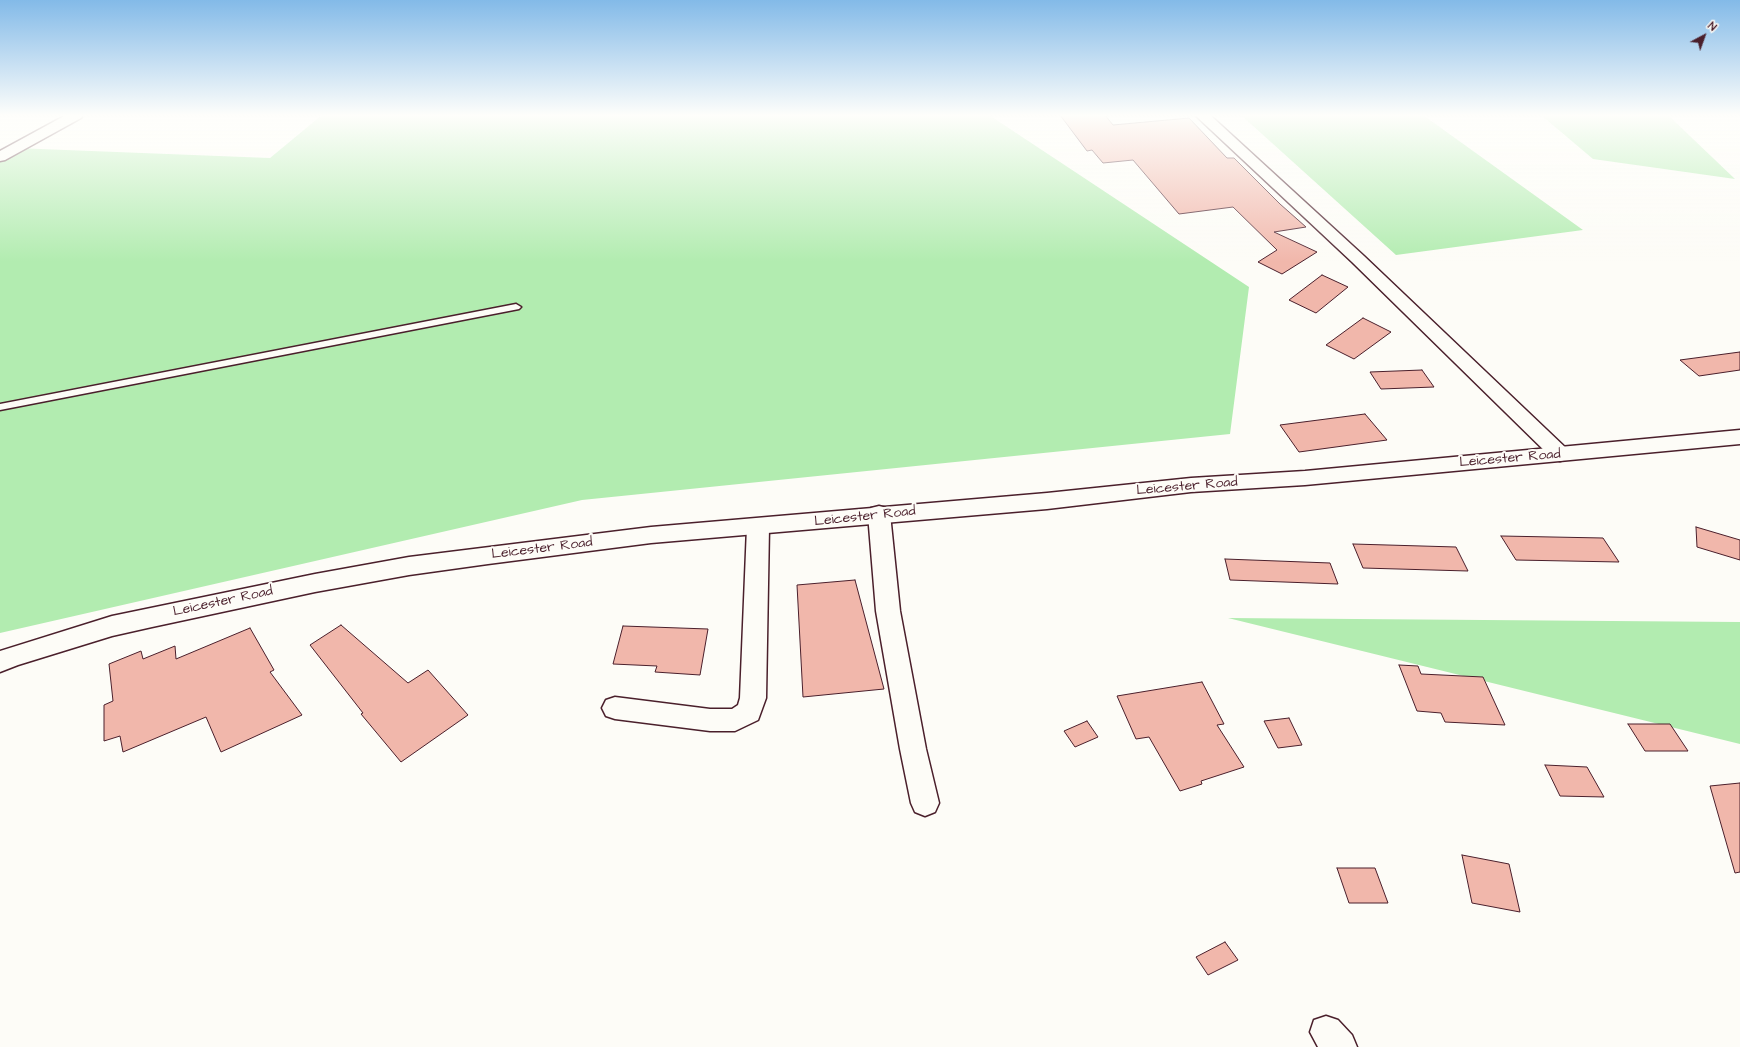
<!DOCTYPE html>
<html>
<head>
<meta charset="utf-8">
<style>
	body { margin:0 }
	#map { position:relative; width:1740px; height:1047px; overflow:hidden; background:#fdfcf7; font-family:"Architects Daughter",sans-serif }
	canvas { display:block }
	.north { position:absolute; left:1684px; top:16px; width:40px; height:40px; -webkit-text-stroke:3px #fdfcf7; paint-order:stroke; rotate:41deg; font-size:11px; font-weight:700; line-height:16px; text-align:center; color:#4a1f2b }
	.north::after { content:''; display:block; margin:auto; width:14px; height:18px; background:#4a1f2b; clip-path:polygon(50% 0,100% 100%,50% 72%,0 100%) }
</style>
</head>
<body>
<div id="map">
<canvas width="1740" height="1047"></canvas>
<div class="north">N</div>
</div>
<script>
const g = document.querySelector('canvas').getContext('2d');
g.lineJoin = 'round';
function paint(path, color) { g.fillStyle = color; g.fill(path, 'evenodd'); }
const shape = rows => new Path2D(rows.map(r => 'M' + r).join(''));
function stroke(path, color, width, dash) { g.strokeStyle = color; g.lineWidth = width; g.lineCap = dash ? 'butt' : 'round'; g.setLineDash(dash || []); g.stroke(path); }
function write(font, color, halo, rows, align = 'center') {
  g.font = font + ' "Architects Daughter",sans-serif'; g.lineWidth = 4; g.setLineDash([]); g.textBaseline = 'middle'; g.strokeStyle = halo; g.fillStyle = color; for (const [text, x, y, turn = 0] of rows) {
    g.save(); g.translate(x, y); g.rotate((+turn || 0) * Math.PI / 180); g.textAlign = isNaN(turn) ? turn : align; if (halo) g.strokeText(text, 0, 0); g.fillText(text, 0, 0); g.restore();
  }
}
const green = shape([
	[322,115,989,115,1249,287,1230,434,582,500,0,633,0,158,15,148,270,158],
	[1241,115,1423,115,1583,230,1396,255],
	[1541,115,1668,115,1735,179,1593,159],
	[1228,618,1740,622,1740,744]
]);
const building = shape([
	[1060,115,1105,115,1113,125,1189,118,1227,158,1234,158,1280,204,1306,227,1274,232,1317,252,1282,274,1258,262,1277,250,1233,207,1179,214,1133,160,1103,163,1092,150,1087,151,1060,115],
	[1322,275,1348,287,1316,313,1289,300,1322,275],
	[1363,318,1391,332,1354,359,1326,345,1363,318],
	[1740,352,1740,370,1699,376,1680,360,1740,352],
	[1422,370,1434,387,1381,389,1370,372,1422,370],
	[1365,414,1387,440,1299,452,1280,425,1365,414],
	[1696,527,1740,540,1740,560,1697,547,1696,527],
	[1501,536,1603,538,1619,562,1516,560,1501,536],
	[1353,544,1456,547,1468,571,1363,568,1353,544],
	[1225,559,1330,563,1338,584,1230,580,1225,559],
	[855,580,884,689,803,697,797,585,855,580],
	[341,625,408,683,428,670,468,715,401,762,361,714,363,713,310,645,341,625],
	[623,626,708,629,700,675,655,672,657,666,613,664,623,626],
	[250,628,274,670,270,672,302,715,221,752,206,717,123,752,120,736,104,741,104,705,113,701,109,664,141,651,143,659,175,646,176,659,250,628],
	[1399,665,1418,666,1421,674,1483,677,1505,725,1445,722,1441,713,1417,711,1399,665],
	[1202,682,1224,724,1217,725,1244,767,1201,781,1202,784,1180,791,1149,737,1136,739,1117,696,1202,682],
	[1289,718,1302,745,1278,748,1264,721,1289,718],
	[1087,721,1098,737,1075,747,1064,731,1087,721],
	[1628,724,1670,724,1688,751,1645,751,1628,724],
	[1545,765,1587,767,1604,797,1560,796,1545,765],
	[1740,783,1740,872,1735,873,1710,786,1740,783],
	[1462,855,1509,864,1520,912,1472,903,1462,855],
	[1337,868,1375,868,1388,903,1349,903,1337,868],
	[1225,942,1238,960,1208,975,1196,957,1225,942]
]);
const lane = shape([
	[516,304,521,307,519,309,0,410,0,404,516,304]
]);
const street = shape([
	[66,115,83,115,81,118,5,160,0,161,0,151,66,115],
	[1195,115,1210,115,1364,256,1567,449,1570,454,1567,459,1560,461,1553,459,1352,262,1195,115],
	[879,506,887,508,890,514,900,611,926,749,939,803,935,812,925,816,915,812,911,803,900,749,876,611,868,514,871,508,879,506],
	[758,519,766,521,769,527,766,698,758,720,735,731,710,731,615,719,606,716,602,708,606,700,615,697,710,709,732,709,738,705,740,698,747,527,750,521,758,519],
	[1326,1016,1338,1020,1352,1035,1357,1047,1318,1047,1310,1032,1314,1020,1326,1016]
]);
const secondary = shape([
	[1740,430,1740,444,1305,485,1191,492,1047,509,651,543,488,564,409,575,315,592,152,627,112,636,18,665,0,672,0,651,112,616,315,574,409,557,651,527,1047,493,1191,478,1305,471,1740,430]
]);
const streetNames = [
	["Leicester Road",1510,459,-5],
	["Leicester Road",1187,487,-5],
	["Leicester Road",865,517,-6],
	["Leicester Road",542,549,-7],
	["Leicester Road",223,602,-12]
];
paint(green, '#b2ecb0');
paint(building, '#f1b7ab');
stroke(building, '#4a1f2b', 1);
stroke(lane, '#4a1f2b', 3);
stroke(street, '#4a1f2b', 3);
stroke(secondary, '#4a1f2b', 3);
paint(lane, '#fdfcf7');
paint(street, '#fdfcf7');
paint(secondary, '#fdfcf7');
const sky = g.createLinearGradient(0, 0, 0, 262);
sky.addColorStop(0, '#83bae8');
sky.addColorStop(0.44, '#fefefb');
sky.addColorStop(1, '#fefefb00');
g.fillStyle = sky;
g.fillRect(0, 0, 1740, 262);
write('14px', '#4a1f2b', '#fdfcf7', streetNames);
</script>
</body>
</html>
